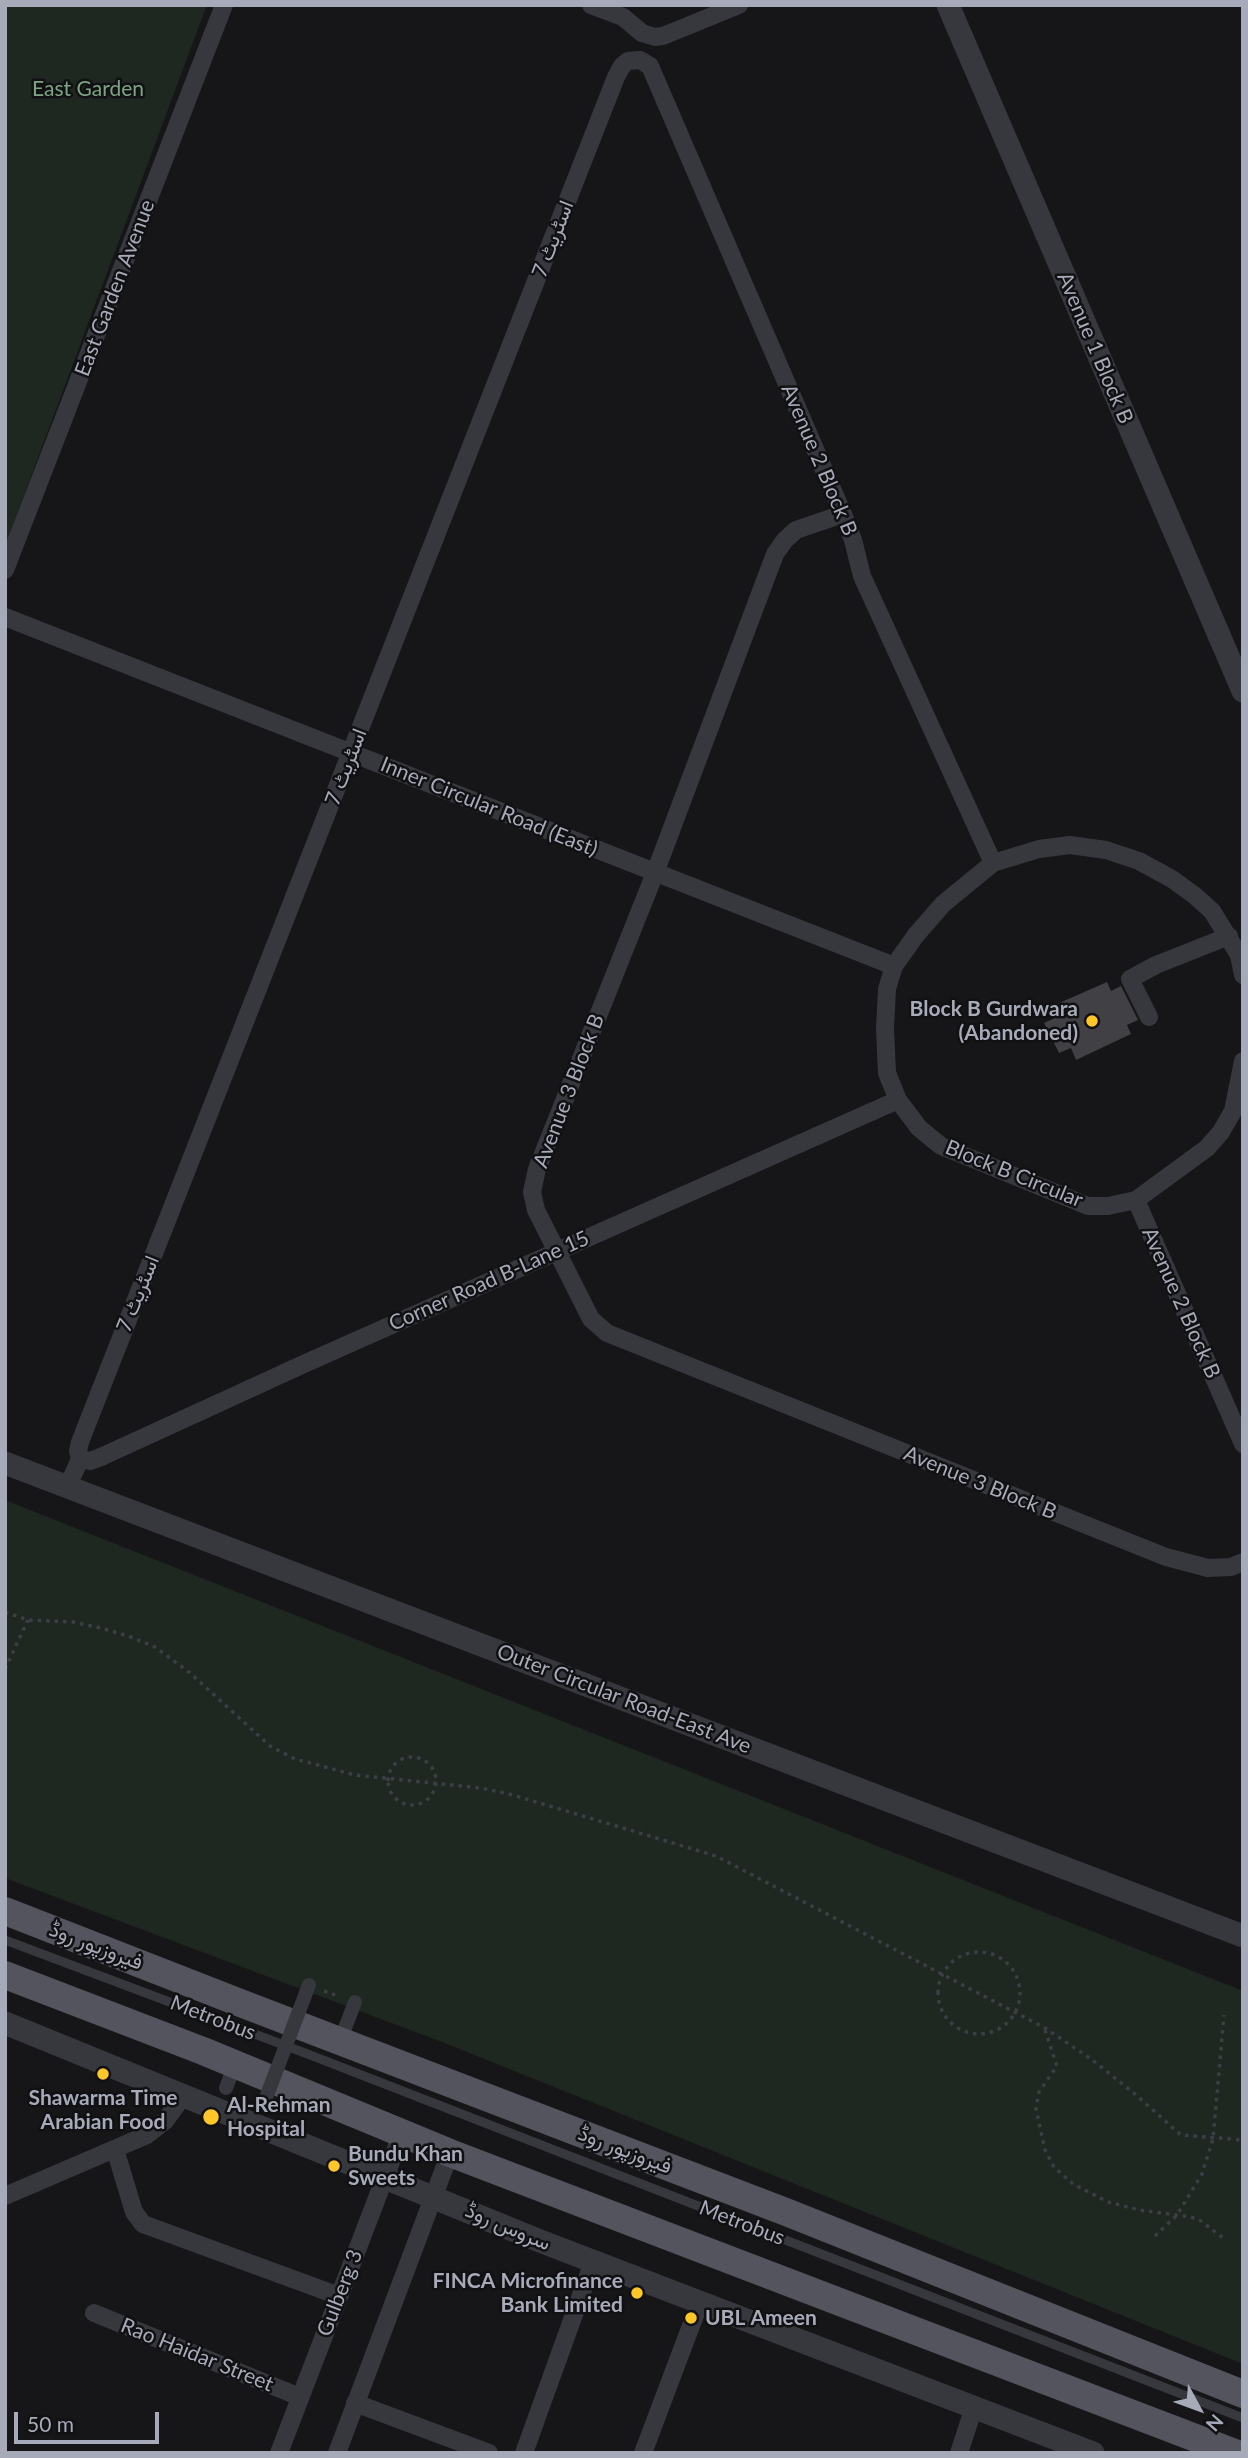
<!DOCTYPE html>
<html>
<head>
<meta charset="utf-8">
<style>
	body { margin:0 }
	#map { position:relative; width:1248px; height:2458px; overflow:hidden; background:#161618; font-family:Lato,sans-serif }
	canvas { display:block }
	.frame { position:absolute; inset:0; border:7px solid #a7abb9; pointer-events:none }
	.north { position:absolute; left:1164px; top:2374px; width:70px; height:70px; -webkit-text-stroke:5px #111113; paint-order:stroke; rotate:131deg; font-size:19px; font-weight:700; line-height:28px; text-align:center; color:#a7abb9 }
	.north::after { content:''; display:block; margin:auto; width:24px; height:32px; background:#a7abb9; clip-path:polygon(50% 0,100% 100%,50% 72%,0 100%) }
	.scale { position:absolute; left:14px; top:2412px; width:145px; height:32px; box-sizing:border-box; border:4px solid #a7abb9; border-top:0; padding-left:9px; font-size:21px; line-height:24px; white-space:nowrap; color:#a7abb9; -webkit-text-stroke:5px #111113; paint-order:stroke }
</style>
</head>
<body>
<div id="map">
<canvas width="1248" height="2458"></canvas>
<div class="frame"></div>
<div class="north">N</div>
<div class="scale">50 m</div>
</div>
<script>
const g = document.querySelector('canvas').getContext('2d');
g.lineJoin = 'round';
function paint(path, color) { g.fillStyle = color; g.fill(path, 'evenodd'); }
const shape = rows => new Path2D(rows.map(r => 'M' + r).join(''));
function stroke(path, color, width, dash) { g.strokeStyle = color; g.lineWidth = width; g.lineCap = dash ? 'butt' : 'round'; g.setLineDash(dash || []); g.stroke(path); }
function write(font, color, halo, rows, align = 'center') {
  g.font = font + ' Lato,Vazirmatn,sans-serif'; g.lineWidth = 5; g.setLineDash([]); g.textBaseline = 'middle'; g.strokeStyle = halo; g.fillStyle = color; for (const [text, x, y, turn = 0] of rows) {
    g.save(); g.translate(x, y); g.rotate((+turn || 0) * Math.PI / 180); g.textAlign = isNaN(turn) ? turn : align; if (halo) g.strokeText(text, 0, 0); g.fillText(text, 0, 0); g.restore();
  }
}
const green = shape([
	[5,5,207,5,5,546],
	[5,1500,1243,1991,1243,2364,442,2042,5,1878]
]);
const building = shape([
	[1107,982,1111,991,1121,986,1138,1020,1127,1025,1131,1034,1076,1060,1071,1048,1059,1053,1044,1023,1055,1018,1050,1007]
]);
const path = shape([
	[5,1612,28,1620,73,1622,101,1628,128,1636,155,1647,189,1672,270,1746,295,1759,355,1775,481,1788,513,1795,716,1856,1045,2028,1091,2059,1135,2094,1181,2135,1243,2140],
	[5,1669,28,1620],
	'388 1781a24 24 0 1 1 48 0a24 24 0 1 1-48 0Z',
	'938 1993a41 41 0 1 1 82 0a41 41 0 1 1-82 0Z',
	[324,1991,340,1997],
	[1045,2030,1057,2066,1039,2092,1036,2109,1045,2150,1054,2167,1073,2184,1108,2202,1139,2210,1191,2217,1201,2221,1223,2238],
	[1155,2236,1177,2215,1202,2174,1213,2139,1224,2015]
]);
const service = shape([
	[5,1940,305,2053,1243,2418]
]);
const pedestrian = shape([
	[340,2041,355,2002],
	[226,2088,235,2064]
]);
const minor = shape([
	[591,5,623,17,642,33,655,37,663,36,739,5],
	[640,60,650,66,656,80,843,514,853,540,862,576,993,863],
	[843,514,796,530,785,540,775,554,655,873,537,1169,532,1192,536,1210,591,1319,607,1333,1166,1557,1208,1568,1231,1567,1243,1562],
	[5,570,224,5],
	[5,617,894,966],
	[1243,975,1239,955,1212,911,1194,895,1172,879,1139,861,1106,850,1070,845,1039,849,993,863,943,904,916,935,894,966,887,989,885,1029,887,1073,898,1100,919,1128,941,1146,1088,1206,1108,1206,1136,1200,1207,1148,1221,1132,1233,1111,1243,1061],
	[1149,1017,1130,979,1156,965,1229,936],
	[1136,1200,1243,1444],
	[80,1459,90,1461,101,1457,306,1363,898,1100],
	[68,1486,80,1459,78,1451,80,1442,616,77,622,66,628,61,640,60],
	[115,2149,134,2212,143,2224,339,2296],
	[5,2196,147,2135,165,2121,184,2095],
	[94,2313,300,2397],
	[355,2403,489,2453],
	[279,2453,402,2133],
	[337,2453,450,2153],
	[524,2453,593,2262],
	[643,2453,700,2302],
	[959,2453,974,2407]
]);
const tertiary = shape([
	[948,5,1243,691],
	[5,1463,1243,1936],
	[5,2023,540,2241,1093,2453]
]);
const primary = shape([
	[5,1911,243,2004,786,2212,1243,2394],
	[5,1975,203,2051,450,2153,1235,2453]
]);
const pedestrianBridge = shape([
	[264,2103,309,1985]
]);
const markers = [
	[1092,1021,7,"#fec729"],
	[103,2074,7,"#fec729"],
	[211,2117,9,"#fec729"],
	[334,2166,7,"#fec729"],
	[637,2293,7,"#fec729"],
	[691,2318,7,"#fec729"]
];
const parkNames = [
	["East Garden",88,89]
];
const streetNames = [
	["اسٹریٹ 7",553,239,-69],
	["East Garden Avenue",115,288,-69],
	["Avenue 1 Block B",1095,348,67],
	["Avenue 2 Block B",819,460,67],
	["اسٹریٹ 7",346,767,-69],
	["Inner Circular Road (East)",489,807,22],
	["Avenue 3 Block B",569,1091,-69],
	["Block B Circular",1014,1174,22],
	["Corner Road B-Lane 15",489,1281,-24],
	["اسٹریٹ 7",138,1294,-68],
	["Avenue 2 Block B",1181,1303,66],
	["Avenue 3 Block B",980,1483,22],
	["Outer Circular Road-East Ave",624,1699,21],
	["فیروزپور روڈ",96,1946,21],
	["Metrobus",213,2018,21],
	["فیروزپور روڈ",625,2150,21],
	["Metrobus",742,2223,21],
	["سروس روڈ",508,2227,23],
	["Gulberg 3",340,2293,-69],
	["Rao Haidar Street",197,2355,22]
];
const poiNames = [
	["Block B Gurdwara",1078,1009,"right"],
	["(Abandoned)",1078,1033,"right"],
	["Shawarma Time",103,2098,"center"],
	["Arabian Food",103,2122,"center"],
	["Al-Rehman",227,2105],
	["Hospital",227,2129],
	["Bundu Khan",348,2154],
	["Sweets",348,2178],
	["FINCA Microfinance",623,2281,"right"],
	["Bank Limited",623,2305,"right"],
	["UBL Ameen",705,2318]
];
paint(green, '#1e2720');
paint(building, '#404045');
stroke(path, '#3d3e45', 3.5, [3.5, 5]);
stroke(service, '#37373e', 9);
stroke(pedestrian, '#37373e', 14);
stroke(minor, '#37373e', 18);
stroke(tertiary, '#37373e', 23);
stroke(primary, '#53545d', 28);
stroke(pedestrianBridge, '#37373e', 14);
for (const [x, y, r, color] of markers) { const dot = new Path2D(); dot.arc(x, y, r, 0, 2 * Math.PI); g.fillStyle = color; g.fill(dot); stroke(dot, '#111113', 2.5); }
write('21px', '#7da583', '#111113', parkNames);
write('21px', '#a7abb9', '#111113', streetNames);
write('bold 21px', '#a7abb9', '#111113', poiNames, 'left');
</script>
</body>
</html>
